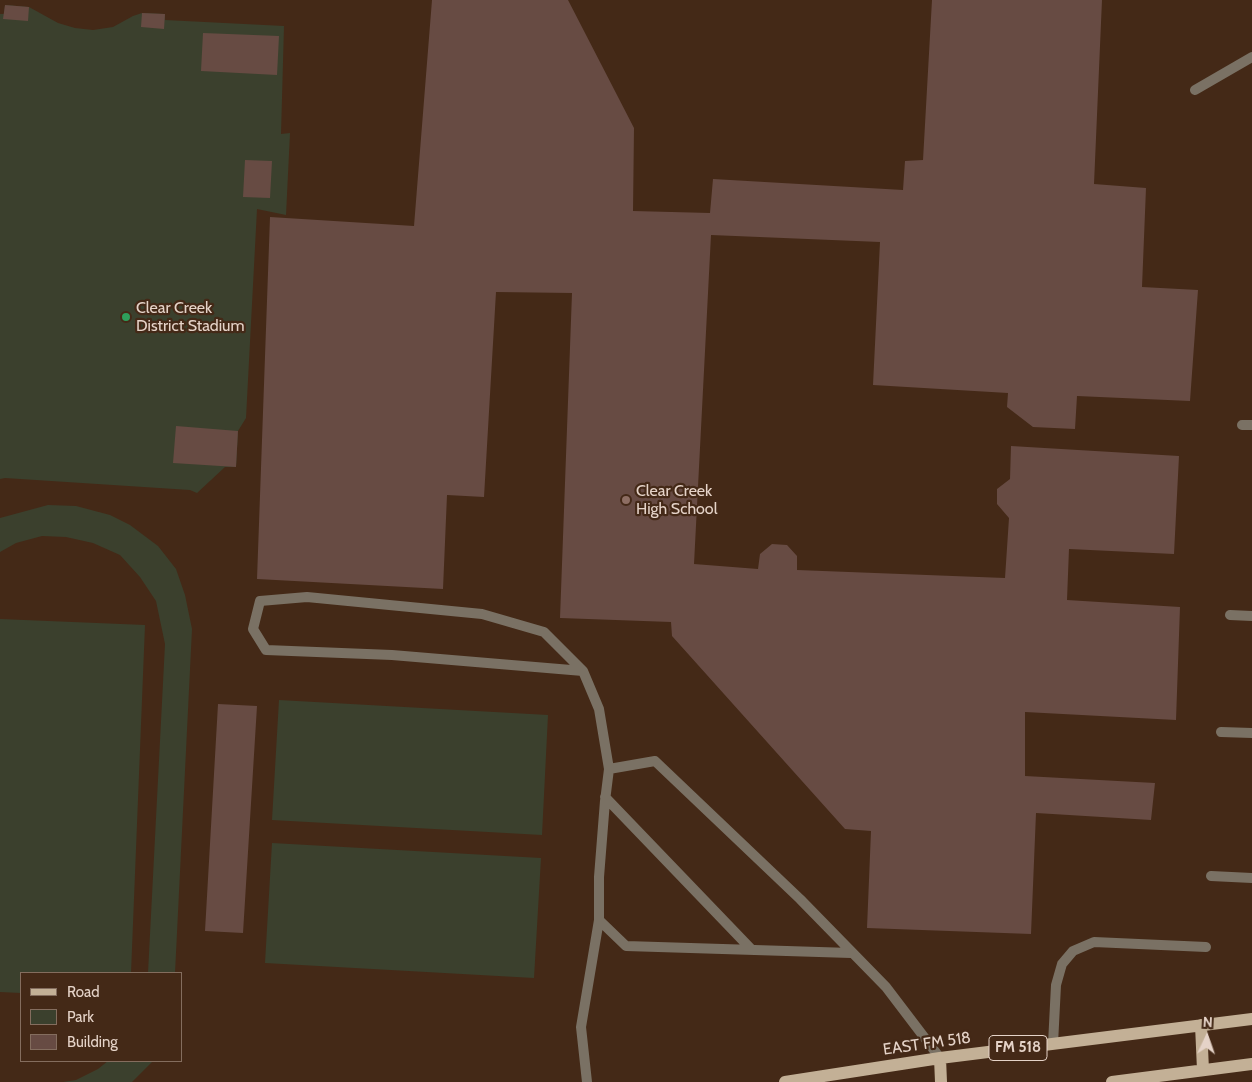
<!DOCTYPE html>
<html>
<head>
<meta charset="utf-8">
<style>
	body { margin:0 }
	#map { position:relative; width:1252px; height:1082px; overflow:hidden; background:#442917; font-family:Cabin,sans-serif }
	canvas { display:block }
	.legend { position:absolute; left:20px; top:972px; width:162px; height:90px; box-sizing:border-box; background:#442917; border:1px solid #846d5e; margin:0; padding:6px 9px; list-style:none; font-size:15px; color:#e5d3c8 }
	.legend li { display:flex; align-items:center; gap:10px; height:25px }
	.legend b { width:25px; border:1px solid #846d5e }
	.north { position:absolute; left:1182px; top:1012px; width:50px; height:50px; -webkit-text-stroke:4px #442917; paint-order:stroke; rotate:3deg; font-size:14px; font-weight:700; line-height:20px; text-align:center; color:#e5d3c8 }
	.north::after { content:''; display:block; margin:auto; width:18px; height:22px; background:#e5d3c8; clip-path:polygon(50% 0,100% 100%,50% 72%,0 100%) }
</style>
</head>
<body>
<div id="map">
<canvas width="1252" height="1082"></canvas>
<ul class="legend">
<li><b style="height:6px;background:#c3b096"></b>Road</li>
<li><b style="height:14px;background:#3b402d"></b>Park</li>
<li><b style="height:14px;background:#674b43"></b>Building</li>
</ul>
<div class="north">N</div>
</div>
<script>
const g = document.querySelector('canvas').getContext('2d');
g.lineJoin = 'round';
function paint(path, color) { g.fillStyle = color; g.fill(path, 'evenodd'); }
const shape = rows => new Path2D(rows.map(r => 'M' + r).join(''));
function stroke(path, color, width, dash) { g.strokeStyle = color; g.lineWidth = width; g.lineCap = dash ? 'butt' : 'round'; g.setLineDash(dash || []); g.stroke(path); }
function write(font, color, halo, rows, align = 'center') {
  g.font = font + ' Cabin,sans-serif'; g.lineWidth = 4.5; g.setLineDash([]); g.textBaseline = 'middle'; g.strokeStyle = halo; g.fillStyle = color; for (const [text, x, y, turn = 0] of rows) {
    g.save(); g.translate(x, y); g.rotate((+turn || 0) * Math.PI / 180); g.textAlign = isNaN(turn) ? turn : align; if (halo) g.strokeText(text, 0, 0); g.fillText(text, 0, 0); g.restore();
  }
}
const green = shape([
	[5,5,29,7,58,23,75,28,93,30,113,27,133,16,142,13,165,14,165,20,284,26,281,134,290,133,286,215,257,209,246,418,238,431,236,467,225,467,197,493,190,490,5,478,0,479,0,14,4,14],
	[48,505,76,506,110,515,130,525,158,546,176,569,185,595,192,629,175,973,148,973,165,644,156,601,140,577,120,555,93,543,66,537,42,536,16,543,0,552,0,518],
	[0,619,145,625,131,973,21,973,21,993,0,992],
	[279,700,548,715,542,835,272,820],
	[272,843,541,858,534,978,265,963],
	[108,1061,153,1061,132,1082,63,1082,76,1080,98,1069]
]);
const building = shape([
	[432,0,568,0,634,128,633,211,710,213,713,179,903,190,905,161,923,160,932,0,1102,0,1094,184,1146,188,1142,287,1198,290,1190,401,1077,396,1075,429,1033,427,1007,407,1008,393,873,385,880,242,711,235,694,564,758,569,760,554,772,544,787,545,797,556,797,570,1005,578,1009,518,997,504,997,489,1010,479,1011,446,1179,456,1174,554,1069,549,1067,600,1180,607,1176,720,1025,712,1025,776,1155,783,1151,820,1036,813,1031,934,867,928,871,831,845,829,672,636,671,622,560,618,572,293,496,292,484,497,447,495,443,589,257,579,270,217,414,226],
	[5,5,29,7,28,21,3,19],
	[142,13,165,14,164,29,141,27],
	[203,33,279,36,277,75,201,71],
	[245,160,272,161,270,198,243,197],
	[176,426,238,431,236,467,173,463],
	[218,704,257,706,243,933,205,931]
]);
const service = shape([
	[1195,90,1252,57],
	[1242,425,1252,425],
	[1230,615,1252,616],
	[583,671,392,655,266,650,253,629,260,601,307,597,482,614,544,632,583,671,599,709,609,769],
	[1221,732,1252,733],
	[605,797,752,950],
	[1211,876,1252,878],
	[851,953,626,946,599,920,599,877,605,801,609,769,655,761,800,899,886,987,940,1058],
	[1053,1044,1056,985,1062,964,1073,951,1094,942,1206,947],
	[587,1082,581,1027,599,920]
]);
const primary = shape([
	[1201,1025,1203,1070],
	[940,1058,941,1082],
	[785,1082,940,1058,1252,1019],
	[1112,1082,1252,1064]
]);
const markers = [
	[126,317,5,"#2e9e5b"],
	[626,500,5,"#8d6e63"]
];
const shields = [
	[1018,1048,58]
];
const shieldNames = [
	["FM 518",1018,1048]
];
const poiNames = [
	["Clear Creek",136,308],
	["District Stadium",136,326],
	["Clear Creek",636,491],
	["High School",636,509]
];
const streetNames = [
	["EAST FM 518",927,1044,-8]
];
paint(green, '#3b402d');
paint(building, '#674b43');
stroke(service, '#7a7164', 10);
stroke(primary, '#c3b096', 12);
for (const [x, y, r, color] of markers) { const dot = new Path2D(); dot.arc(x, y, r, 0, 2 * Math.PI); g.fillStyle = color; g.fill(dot); stroke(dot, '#442917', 2); }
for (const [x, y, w] of shields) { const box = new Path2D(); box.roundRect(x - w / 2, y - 12.5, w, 25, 4); g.fillStyle = '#442917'; g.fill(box); stroke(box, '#e5d3c8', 1); }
write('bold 15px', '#e5d3c8', null, shieldNames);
write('16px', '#e5d3c8', '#442917', poiNames, 'left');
write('16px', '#e5d3c8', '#442917', streetNames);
</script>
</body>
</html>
